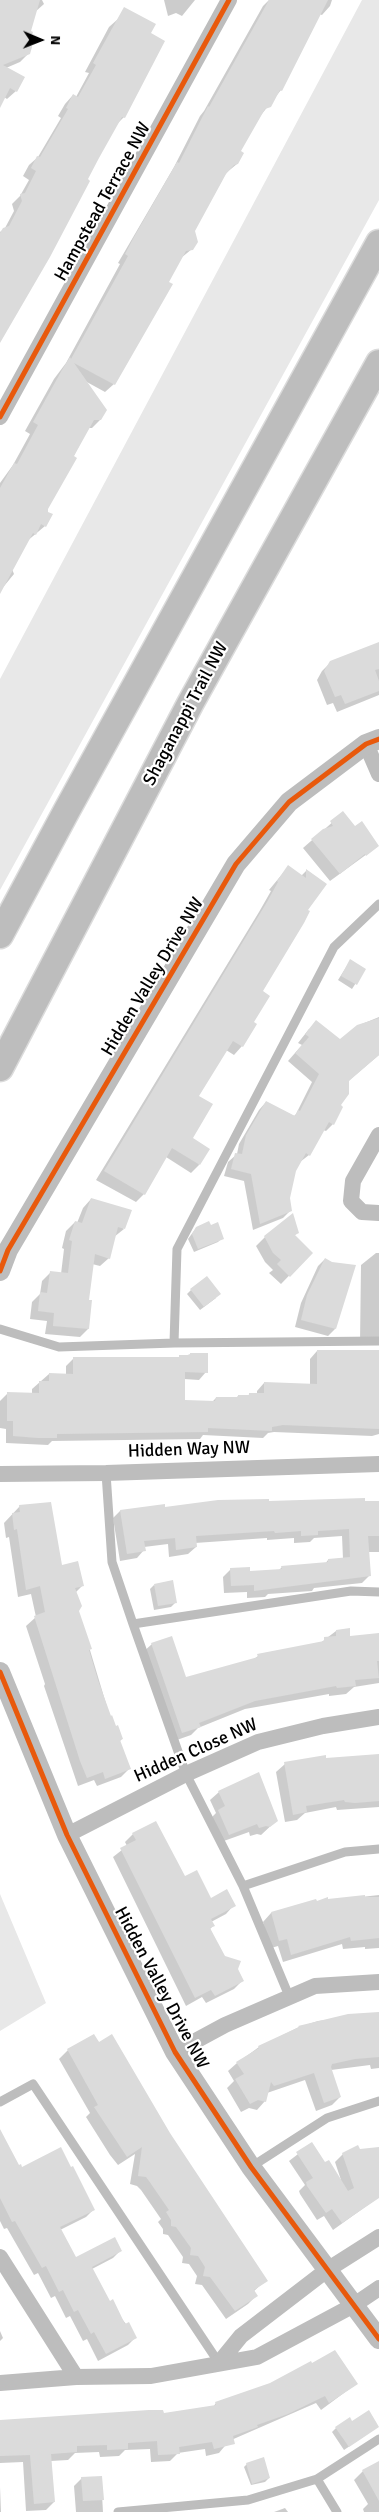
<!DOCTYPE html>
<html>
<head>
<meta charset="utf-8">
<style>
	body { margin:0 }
	#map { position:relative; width:379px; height:2512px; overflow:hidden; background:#fff; font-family:Signika,sans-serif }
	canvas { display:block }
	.north { position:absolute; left:15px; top:15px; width:50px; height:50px; -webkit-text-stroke:4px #fff; paint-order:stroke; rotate:91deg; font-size:14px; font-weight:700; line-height:20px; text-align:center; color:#000 }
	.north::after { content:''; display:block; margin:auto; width:18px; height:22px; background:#000; clip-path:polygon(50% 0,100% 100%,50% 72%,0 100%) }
</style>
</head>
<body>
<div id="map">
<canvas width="379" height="2512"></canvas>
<div class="north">N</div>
</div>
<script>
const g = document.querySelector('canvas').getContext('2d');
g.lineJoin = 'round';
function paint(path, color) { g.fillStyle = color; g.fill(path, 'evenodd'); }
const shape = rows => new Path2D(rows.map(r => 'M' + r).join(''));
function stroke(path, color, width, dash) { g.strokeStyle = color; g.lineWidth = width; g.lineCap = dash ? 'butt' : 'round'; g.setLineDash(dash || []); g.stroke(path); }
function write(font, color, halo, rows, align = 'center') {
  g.font = font + ' Signika,sans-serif'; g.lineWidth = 4.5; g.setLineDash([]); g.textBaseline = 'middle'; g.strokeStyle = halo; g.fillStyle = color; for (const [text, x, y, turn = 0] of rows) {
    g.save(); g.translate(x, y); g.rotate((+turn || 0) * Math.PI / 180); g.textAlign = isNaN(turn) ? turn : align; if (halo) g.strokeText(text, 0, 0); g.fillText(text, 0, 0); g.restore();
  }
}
const green = shape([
	[362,0,379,0,379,200,0,890,0,679],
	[0,1894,46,2003,0,2031]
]);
const shadow = shape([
	[0,0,42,0,44,4,35,12,28,41,29,53,20,62,6,68,16,91,7,99,4,97,0,105],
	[164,0,195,0,182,16,176,13,168,16],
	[269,0,332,0,330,6,322,15,319,14,281,90,261,115,239,152,237,164,226,173,194,231,192,249,181,258,114,384,105,392,85,381,100,420,92,428,88,428,47,509,45,526,26,542,12,569,14,574,0,591,0,483,13,465,30,434,25,431,54,379,66,363,120,264,118,263,174,167,200,116,204,111,263,6],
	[118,19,149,34,124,117,116,125,0,341,0,232,5,228,14,211,12,204,20,196,29,180,23,176,29,165,38,157,61,118,58,116,65,104,73,95,76,97,89,73,85,72,109,27],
	[379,644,379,695,337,712,333,703,327,705,317,680,322,671,331,662],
	[343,813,355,827,378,846,330,881,303,848],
	[288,867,301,876,306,871,307,910,261,992,252,1023,242,1046,234,1055,226,1050,197,1097,191,1139,199,1165,191,1173,166,1157,144,1194,136,1202,96,1180,259,912,271,891,269,890],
	[350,961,365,969,352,989,338,980],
	[379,1017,379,1055,347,1082,333,1124,326,1131,323,1130,309,1155,300,1162,295,1171,289,1198,291,1210,283,1218,253,1230,244,1181,224,1176,228,1162,237,1154,239,1144,259,1110,266,1102,294,1116,296,1114,312,1082,288,1061,302,1045,298,1043,309,1029,340,1040,357,1026],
	[91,1199,124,1229,114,1237,109,1258,100,1266,92,1264,88,1301,88,1329,80,1337,45,1334,47,1321,30,1319,32,1302,40,1294,42,1281,50,1273,61,1274,64,1249,62,1248,66,1231,75,1222,77,1223,83,1208],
	[196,1228,222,1238,218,1242,194,1252,188,1239],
	[298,1232,294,1236,311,1253,281,1284,269,1273,273,1270,265,1262,256,1246,265,1237],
	[376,1253,379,1253,379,1339,360,1342,361,1265],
	[325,1259,335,1329,328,1336,295,1327,301,1303,318,1266],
	[191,1290,216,1298,200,1310,187,1294],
	[317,1351,379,1352,379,1434,372,1436,274,1432,268,1433,263,1438,203,1435,200,1439,52,1441,48,1445,6,1443,6,1429,0,1428,0,1401,8,1393,32,1394,32,1389,49,1374,66,1375,66,1366,73,1359,177,1358,191,1354,206,1372,199,1380,184,1379,184,1402,212,1402,216,1398,236,1398,238,1396,257,1394,257,1391,264,1383,310,1385,310,1359],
	[268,1502,379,1502,379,1552,368,1552,370,1575,362,1583,314,1588,312,1591,268,1594,265,1597,247,1598,247,1592,224,1593,223,1577,231,1569,249,1572,279,1570,282,1567,325,1564,328,1560,343,1559,342,1536,314,1538,310,1542,294,1543,294,1538,267,1540,267,1538,195,1543,196,1547,188,1554,169,1557,168,1544,144,1547,144,1550,137,1558,120,1561,113,1518,120,1511,164,1506,164,1508],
	[20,1506,61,1566,83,1585,76,1592,78,1610,110,1717,122,1739,119,1742,129,1769,121,1777,97,1786,94,1780,78,1786,44,1686,45,1684,26,1626,36,1617,31,1594,18,1597,9,1537,6,1538,4,1523],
	[154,1585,175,1603,171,1607,154,1610,150,1589],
	[336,1631,349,1638,379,1635,379,1683,354,1687,346,1694,329,1696,329,1694,245,1709,198,1728,191,1735,174,1741,143,1652,152,1644,186,1679,254,1659,258,1656,319,1644],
	[379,1755,379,1807,337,1810,336,1807,305,1813,297,1820,285,1822,276,1772,285,1764],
	[219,1792,276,1821,261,1835,257,1834,250,1836,249,1832,221,1842,210,1819,216,1813,210,1800],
	[133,1834,210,1899,234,1905,226,1914,211,1922,213,1926,210,1929,224,1957,236,1969,242,1981,234,1989,206,2003,202,1997,186,2006,113,1857,127,1846,125,1842],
	[379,1895,379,1948,365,1949,365,1947,343,1949,342,1944,283,1962,278,1946,271,1948,263,1922,271,1913,315,1900,316,1902],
	[379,2013,379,2068,371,2069,370,2065,331,2070,340,2097,332,2105,316,2111,305,2080,267,2093,265,2101,257,2110,249,2108,241,2112,227,2088,234,2081,228,2071,237,2063,259,2047,299,2027,318,2021],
	[94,2036,169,2134,266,2280,253,2292,256,2296,248,2304,226,2319,202,2285,195,2284,197,2276,189,2264,182,2263,183,2257,168,2235,163,2234,163,2229,158,2222,161,2219,141,2190,137,2186,130,2184,135,2154,118,2165,110,2155,86,2117,90,2113,59,2059,68,2050],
	[0,2140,18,2167,93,2210,86,2217,60,2230,76,2259,121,2250,113,2258,92,2269,109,2302,136,2337,128,2345,98,2361,87,2339,83,2341,70,2316,66,2318,55,2296,51,2298,38,2273,34,2275,7,2228,4,2229,0,2221],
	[311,2144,324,2164,341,2180,335,2162,343,2154,379,2148,379,2197,333,2230,324,2216,317,2220,300,2194,299,2191,305,2185,289,2161],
	[0,2331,3,2338,0,2341],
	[356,2384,321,2410,316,2403,229,2441,219,2453,206,2456,205,2449,178,2453,170,2461,151,2462,150,2449,125,2450,119,2456,100,2457,99,2452,75,2453,68,2460,51,2461,54,2502,46,2510,26,2511,23,2462,0,2463,0,2421,163,2414,213,2407,216,2403],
	[352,2423,378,2427,344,2450,332,2432,336,2428],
	[379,2462,379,2512,364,2512,363,2509,368,2504,354,2480,363,2471],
	[248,2463,269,2478,265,2482,251,2485,244,2467],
	[101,2477,103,2512,76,2512,74,2486,82,2478],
	[0,2487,1,2512,0,2512],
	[285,2508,288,2512,274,2512]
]);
const building = shape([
	[0,0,40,0,31,31,33,32,30,41,32,47,30,54,3,65,25,77,17,92,10,88,0,108],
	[269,0,328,0,282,91,280,90,271,107,265,109,241,151,244,153,238,164,234,165,226,174,195,231,198,242,193,250,186,251,169,282,173,284,115,385,74,363,107,410,101,420,94,420,74,456,77,458,48,509,48,512,53,514,46,527,41,524,36,535,33,533,0,594,0,488,14,463,17,464,38,425,33,422,62,370,70,357,71,359,128,256,125,254,134,237,177,162,179,163,208,106,209,107],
	[124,7,156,24,151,33,165,41,125,118,122,117,99,158,88,179,90,181,50,257,0,343,0,233,3,228,9,226,22,201,20,194,25,193,36,171,31,168,37,156,40,157,68,109,66,108,73,94,78,97,96,65,93,63],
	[379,642,379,669,375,670,379,681,379,691,345,704,341,695,335,697,324,671,330,661],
	[343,811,355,826,362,821,379,846,366,856,365,854,340,874,311,839,323,829,333,826,330,821],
	[288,865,306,878,306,869,327,884,308,910,310,911,304,923,263,991,270,996,254,1022,257,1024,243,1047,233,1041,199,1096,213,1104,193,1138,210,1149,200,1165,172,1148,145,1195,104,1171,267,902,278,882,277,881],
	[350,959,366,969,357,985,341,976],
	[379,1018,379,1055,349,1081,349,1094,341,1105,343,1107,334,1125,329,1122,310,1156,306,1153,296,1171,290,1198,292,1211,260,1224,251,1174,231,1169,235,1153,242,1154,246,1135,266,1101,295,1116,298,1110,300,1111,319,1074,295,1053,309,1037,305,1034,316,1020,340,1039,357,1025],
	[91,1198,132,1210,125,1229,118,1227,110,1259,95,1254,89,1300,92,1300,89,1329,53,1326,54,1313,38,1311,40,1292,47,1293,50,1271,68,1273,72,1241,69,1240,75,1221,82,1223],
	[293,1213,299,1233,295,1235,313,1253,290,1277,277,1264,281,1260,273,1253,264,1236],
	[209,1221,211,1225,218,1222,224,1239,198,1249,192,1234,196,1227],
	[325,1258,332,1262,356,1265,336,1329,301,1320,307,1295],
	[207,1276,221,1294,204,1307,190,1289],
	[317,1350,379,1350,379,1429,283,1425,272,1427,272,1431,208,1428,208,1432,57,1434,57,1438,38,1438,13,1436,13,1421,7,1421,7,1392,39,1393,39,1381,49,1381,49,1373,73,1374,73,1357,179,1357,179,1355,190,1355,190,1353,208,1353,208,1373,185,1372,185,1400,215,1401,216,1397,238,1397,238,1395,249,1395,249,1393,264,1393,264,1382,317,1384],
	[365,1498,365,1501,379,1501,379,1536,368,1536,371,1576,254,1591,254,1585,231,1586,230,1568,250,1567,250,1571,282,1569,281,1566,328,1562,328,1559,350,1557,349,1529,318,1531,318,1535,301,1536,301,1531,275,1533,274,1531,196,1536,197,1547,176,1550,175,1538,144,1541,146,1551,127,1554,120,1510,165,1504,165,1507,218,1500,269,1499,269,1501],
	[51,1502,62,1565,78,1561,84,1586,75,1588,82,1606,79,1611,92,1649,89,1650,98,1680,111,1716,112,1715,116,1726,118,1725,123,1739,120,1740,131,1769,105,1779,103,1772,87,1778,80,1761,34,1616,45,1612,40,1586,26,1590,17,1529,14,1530,12,1513,20,1512,19,1505],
	[173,1580,177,1603,158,1606,154,1584],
	[350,1628,350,1636,379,1633,379,1661,377,1661,379,1678,355,1680,356,1686,337,1688,336,1686,255,1701,199,1723,201,1727,182,1733,151,1643,172,1636,186,1677,258,1657,257,1654,324,1641,324,1637,336,1636,336,1630],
	[379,1754,379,1801,355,1803,345,1802,344,1800,306,1806,307,1812,293,1815,284,1762,326,1755,326,1758],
	[259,1772,278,1821,270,1827,266,1826,259,1828,257,1824,229,1835,218,1810,225,1806,218,1791],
	[156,1821,185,1876,197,1870,211,1898,227,1889,236,1906,211,1919,215,1926,210,1928,225,1956,241,1961,238,1969,244,1981,215,1996,211,1990,195,1998,120,1848,136,1840,132,1833],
	[365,1895,365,1897,379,1897,379,1938,351,1941,350,1937,291,1955,287,1939,279,1941,271,1912,316,1899,317,1901,328,1897,328,1899],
	[379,2012,379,2057,355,2059,332,2064,331,2067,341,2097,324,2103,314,2073,274,2086,271,2082,266,2102,258,2100,250,2104,235,2079,244,2074,236,2062,259,2048,258,2046,299,2027,298,2026,348,2014],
	[94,2034,99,2042,112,2034,170,2133,268,2281,254,2290,258,2296,235,2311,210,2277,203,2276,205,2267,198,2256,190,2255,191,2248,176,2227,171,2226,171,2220,166,2212,169,2210,149,2181,146,2177,138,2176,142,2147,127,2157,94,2107,98,2105,67,2049],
	[0,2129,19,2165,21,2164,22,2167,61,2147,71,2167,73,2166,95,2210,60,2227,76,2257,115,2237,122,2251,92,2267,110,2301,113,2299,125,2324,129,2322,137,2338,106,2354,94,2332,91,2334,78,2310,74,2312,63,2290,59,2292,46,2266,42,2268,15,2221,12,2222,0,2198],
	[312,2142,325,2162,329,2160,348,2191,354,2188,342,2153,358,2145,360,2149,379,2147,379,2198,342,2223,332,2209,326,2213,307,2186,306,2182,313,2178,296,2152],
	[335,2350,358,2384,329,2403,325,2396,288,2414,257,2425,258,2427,233,2436,235,2444,214,2449,212,2442,179,2447,180,2454,158,2455,157,2441,128,2443,128,2449,107,2450,107,2445,77,2446,77,2452,51,2454,55,2502,34,2504,30,2455,0,2456,0,2420,149,2410,163,2410,164,2413,216,2405,215,2402,270,2383,311,2361,312,2363],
	[369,2410,379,2427,349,2447,335,2427,350,2417,352,2421],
	[264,2457,270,2478,252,2484,246,2463],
	[379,2461,379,2501,362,2470],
	[102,2476,104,2500,83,2501,81,2477]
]);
const service = shape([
	[0,1329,59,1347,174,1343,379,1341],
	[174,1343,177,1249,334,947,379,904],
	[106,1473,112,1562,133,1624,186,1774,243,1886,289,1996],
	[133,1624,351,1591,379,1592],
	[243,1886,345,1852,379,1849],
	[0,2102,33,2084,219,2363],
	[251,2167,327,2118,379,2101],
	[317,2479,337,2512],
	[118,2512,248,2500,317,2479,379,2439]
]);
const minor = shape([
	[0,417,229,0],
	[366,744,379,774],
	[379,1135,353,1181,351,1201,362,1212,379,1213],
	[0,1474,106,1473,379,1464],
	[67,1835,186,1774,258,1742,323,1726,379,1717],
	[175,2052,225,2025,315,1986,379,1982],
	[0,2257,76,2377],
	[219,2363,241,2336,327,2270,379,2237],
	[0,2383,76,2377,151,2376,257,2357,354,2305,379,2288]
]);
const tertiary = shape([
	[0,1271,8,1250,236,864,289,802,366,744,379,739],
	[0,1672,67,1835,175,2052,251,2167,379,2339]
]);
const primary = shape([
	[0,935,67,810,379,243],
	[0,1068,190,704,379,363]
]);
const cycleway = shape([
	[0,417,229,0],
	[0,1271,8,1250,236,864,289,802,366,744,379,739],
	[0,1672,67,1835,175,2052,251,2167,379,2339]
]);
const streetNames = [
	["Hampstead Terrace NW",103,202,-61],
	["Shaganappi Trail NW",186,714,-62],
	["Hidden Valley Drive NW",153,977,-59],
	["Hidden Way NW",189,1450,-2],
	["Hidden Close NW",196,1751,-24],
	["Hidden Valley Drive NW",161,1988,62]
];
paint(green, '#e8e8e8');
paint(shadow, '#0003');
paint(building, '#dbdbdb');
stroke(primary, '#dbdbdb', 29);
stroke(service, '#bdbdbd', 9);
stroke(minor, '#bdbdbd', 16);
stroke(tertiary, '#bdbdbd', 20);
stroke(primary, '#bdbdbd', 26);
stroke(cycleway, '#e8590c', 5);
write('18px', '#000', '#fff', streetNames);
</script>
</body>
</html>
